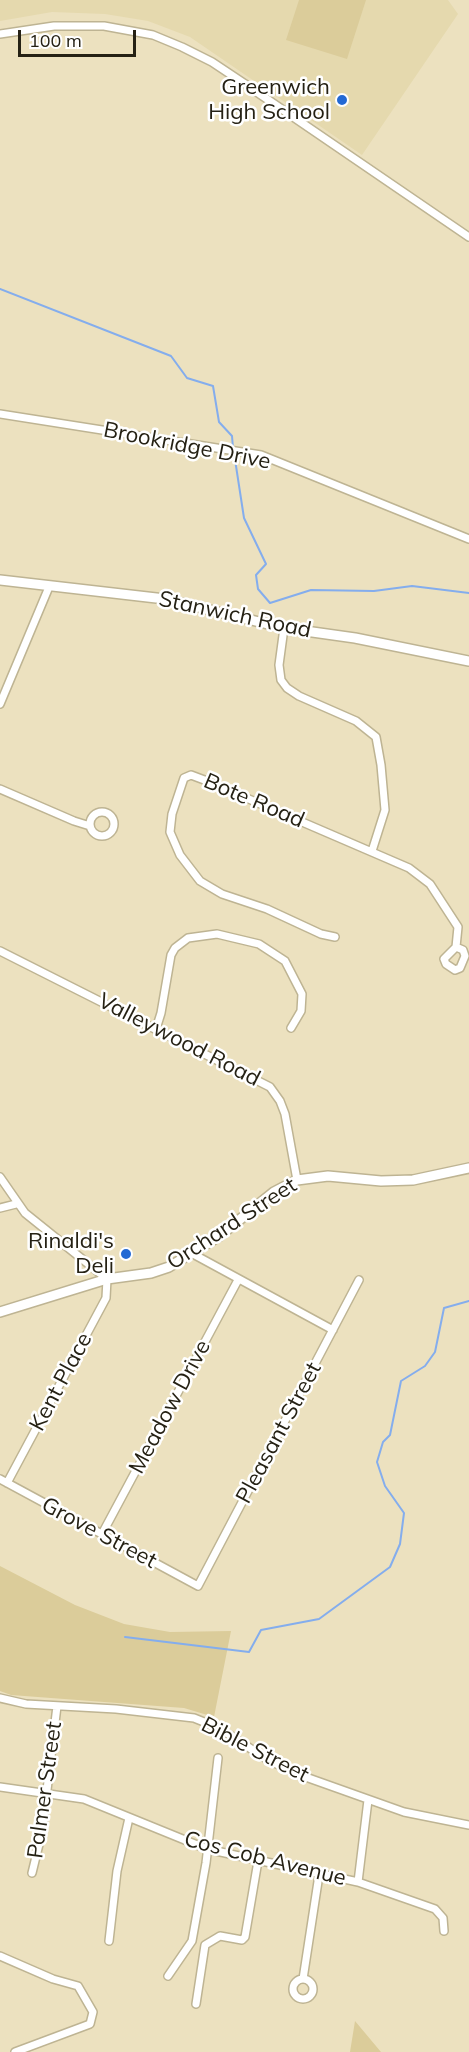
<!DOCTYPE html>
<html>
<head>
<meta charset="utf-8">
<style>
	body { margin:0 }
	#map { position:relative; width:469px; height:2052px; overflow:hidden; background:#ece1bf; font-family:Mulish,sans-serif }
	canvas { display:block }
	.scale { position:absolute; left:18px; top:30px; width:118px; height:27px; box-sizing:border-box; border:3px solid #252114; border-top:0; padding-left:8px; font-size:18px; line-height:21px; white-space:nowrap; color:#252114; -webkit-text-stroke:4px #fff; paint-order:stroke }
</style>
</head>
<body>
<div id="map">
<canvas width="469" height="2052"></canvas>
<div class="scale">100 m</div>
</div>
<script>
const g = document.querySelector('canvas').getContext('2d');
g.lineJoin = 'round';
function paint(path, color) { g.fillStyle = color; g.fill(path, 'evenodd'); }
const shape = rows => new Path2D(rows.map(r => 'M' + r).join(''));
function stroke(path, color, width, dash) { g.strokeStyle = color; g.lineWidth = width; g.lineCap = dash ? 'butt' : 'round'; g.setLineDash(dash || []); g.stroke(path); }
function write(font, color, halo, rows, align = 'center') {
  g.font = font + ' Mulish,sans-serif'; g.lineWidth = 5; g.setLineDash([]); g.textBaseline = 'middle'; g.strokeStyle = halo; g.fillStyle = color; for (const [text, x, y, turn = 0] of rows) {
    g.save(); g.translate(x, y); g.rotate((+turn || 0) * Math.PI / 180); g.textAlign = isNaN(turn) ? turn : align; if (halo) g.strokeText(text, 0, 0); g.fillText(text, 0, 0); g.restore();
  }
}
const built = shape([
	[0,0,448,0,458,14,362,155,190,37,148,21,105,14,52,12,0,21]
]);
const green = shape([
	[299,0,366,0,347,59,286,40],
	[0,1566,75,1605,124,1624,170,1632,231,1631,214,1717,184,1708,11,1695,0,1691],
	[355,2021,381,2052,350,2052]
]);
const stream = shape([
	[0,289,171,356,187,378,213,386,219,422,232,436,233,448],
	[234,453,244,518,266,564,256,575,258,589,270,603,311,590,374,591,412,586,469,593],
	[125,1637,249,1652,261,1630,319,1619,390,1567,400,1544,404,1513,385,1486,377,1462,383,1442,390,1435,401,1381,425,1366,435,1352,444,1308,469,1301]
]);
const minor = shape([
	[0,34,54,26,104,26,153,35,182,47,212,62,245,84,469,237],
	[0,414,261,455,469,539],
	[284,628,279,665,281,680,287,688,299,696,356,721,376,737,381,765,385,810,372,851],
	[0,704,49,587],
	[0,789,74,821,90,826],
	'90 824a12 12 0 1 1 24 0a12 12 0 1 1-24 0Z',
	[335,937,321,934,267,909,222,894,200,881,180,855,170,832,172,814,184,778,191,775,207,781,409,868,430,884,458,927,456,947,463,950,465,956,460,968,455,970,446,964,444,959,456,947],
	[0,951,270,1087,280,1101,285,1114,297,1180],
	[156,1029,161,1013,171,955,175,948,188,938,217,934,259,944,285,961,302,994,301,1011,291,1028],
	[0,1177,25,1213,107,1279,106,1298,7,1483],
	[0,1208,16,1204],
	[193,1254,333,1330],
	[0,1479,198,1586,359,1280],
	[102,1534,238,1280],
	[0,1698,26,1704,116,1709,194,1718,219,1728,268,1760,300,1775,404,1812,469,1825],
	[0,1787,84,1799,207,1849,358,1882,435,1909,443,1918,444,1931],
	[32,1873,42,1832,57,1706],
	[358,1882,368,1800],
	[109,1941,117,1871,129,1818],
	[0,1956,53,1979,78,1986,93,2012,90,2024,15,2052],
	[168,1976,192,1941,206,1863,218,1758],
	[303,1979,319,1875],
	'293 1989a10 10 0 1 1 20 0a10 10 0 1 1-20 0Z',
	[196,2004,205,1945,220,1936,242,1940,245,1937,258,1861]
]);
const tertiary = shape([
	[0,580,165,599,284,628,355,638,469,661],
	[0,1312,107,1279,151,1273,169,1267,218,1237,274,1192,297,1180,328,1176,381,1181,413,1180,469,1168]
]);
const markers = [
	[342,100,6,"#2369d4"],
	[126,1254,6,"#2369d4"]
];
const poiNames = [
	["Greenwich",330,87],
	["High School",330,112],
	["Rinaldi's",114,1241],
	["Deli",114,1266]
];
const streetNames = [
	["Brookridge Drive",187,446,11],
	["Stanwich Road",235,615,12],
	["Bote Road",254,801,23],
	["Valleywood Road",179,1040,27],
	["Orchard Street",232,1224,-33],
	["Kent Place",61,1382,-62],
	["Meadow Drive",170,1407,-62],
	["Pleasant Street",279,1433,-62],
	["Grove Street",99,1533,28],
	["Bible Street",255,1750,27],
	["Palmer Street",45,1790,-82],
	["Cos Cob Avenue",265,1859,14]
];
paint(built, '#e5d9ae');
paint(green, '#dbcc9a');
stroke(stream, '#84aded', 2);
stroke(minor, '#beb493', 10);
stroke(tertiary, '#beb493', 12);
stroke(minor, '#fff', 7);
stroke(tertiary, '#fff', 9);
for (const [x, y, r, color] of markers) { const dot = new Path2D(); dot.arc(x, y, r, 0, 2 * Math.PI); g.fillStyle = color; g.fill(dot); stroke(dot, '#fff', 2); }
write('22px', '#252114', '#fff', poiNames, 'right');
write('22px', '#252114', '#fff', streetNames);
</script>
</body>
</html>
